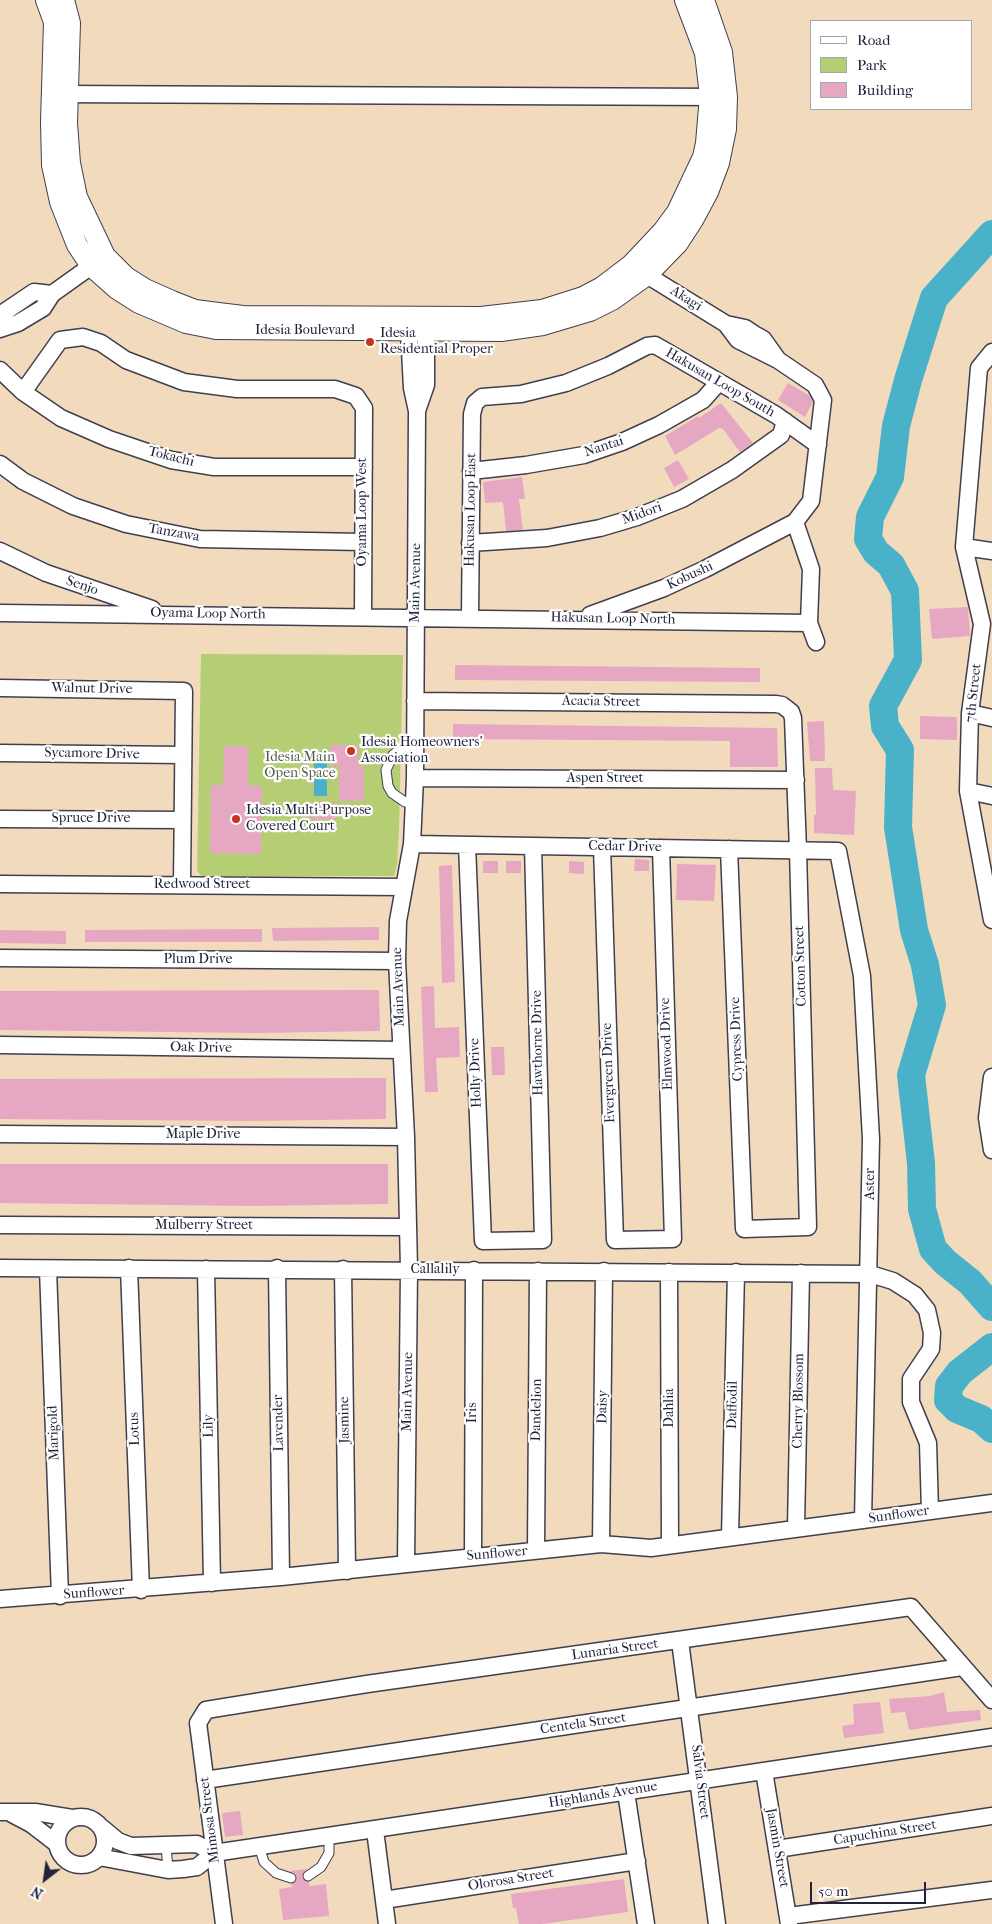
<!DOCTYPE html>
<html>
<head>
<meta charset="utf-8">
<style>
	body { margin:0 }
	#map { position:relative; width:992px; height:1924px; overflow:hidden; background:#f2dbbc; font-family:"IM FELL French Canon",serif }
	canvas { display:block }
	.legend { position:absolute; left:810px; top:20px; width:162px; height:90px; box-sizing:border-box; background:#fff; border:1px solid #a7a7b1; margin:0; padding:6px 9px; list-style:none; font-size:15px; color:#22223b }
	.legend li { display:flex; align-items:center; gap:10px; height:25px }
	.legend b { width:25px; border:1px solid #a7a7b1 }
	.north { position:absolute; left:20px; top:1854px; width:50px; height:50px; -webkit-text-stroke:4px #fff; paint-order:stroke; rotate:210deg; font-size:14px; font-weight:700; line-height:20px; text-align:center; color:#22223b }
	.north::after { content:''; display:block; margin:auto; width:18px; height:22px; background:#22223b; clip-path:polygon(50% 0,100% 100%,50% 72%,0 100%) }
	.scale { position:absolute; left:810px; top:1882px; width:116px; height:22px; box-sizing:border-box; border:2px solid #22223b; border-top:0; padding-left:6px; font-size:15px; line-height:18px; white-space:nowrap; color:#22223b; -webkit-text-stroke:4px #fff; paint-order:stroke }
</style>
</head>
<body>
<div id="map">
<canvas width="992" height="1924"></canvas>
<ul class="legend">
<li><b style="height:6px;background:#fff"></b>Road</li>
<li><b style="height:14px;background:#b5ce73"></b>Park</li>
<li><b style="height:14px;background:#e6a7c2"></b>Building</li>
</ul>
<div class="north">N</div>
<div class="scale">50 m</div>
</div>
<script>
const g = document.querySelector('canvas').getContext('2d');
g.lineJoin = 'round';
function paint(path, color) { g.fillStyle = color; g.fill(path, 'evenodd'); }
const shape = rows => new Path2D(rows.map(r => 'M' + r).join(''));
function stroke(path, color, width, dash) { g.strokeStyle = color; g.lineWidth = width; g.lineCap = dash ? 'butt' : 'round'; g.setLineDash(dash || []); g.stroke(path); }
function write(font, color, halo, rows, align = 'center') {
  g.font = font + ' "IM FELL French Canon",serif'; g.lineWidth = 4.5; g.setLineDash([]); g.textBaseline = 'middle'; g.strokeStyle = halo; g.fillStyle = color; for (const [text, x, y, turn = 0] of rows) {
    g.save(); g.translate(x, y); g.rotate((+turn || 0) * Math.PI / 180); g.textAlign = isNaN(turn) ? turn : align; if (halo) g.strokeText(text, 0, 0); g.fillText(text, 0, 0); g.restore();
  }
}
const green = shape([
	[201,654,403,655,399,830,397,865,394,876,203,876,199,874,197,870]
]);
const water = shape([
	[321,751,327,751,327,796,314,796,314,757]
]);
const river = shape([
	[992,234,934,298,908,380,896,426,890,477,870,517,868,539,876,552,891,565,905,591,908,660,883,706,885,726,900,750,898,827,914,930,925,965,932,1005,911,1075,921,1163,922,1209,933,1249,945,1262,970,1282,992,1307],
	[992,1347,960,1372,949,1386,948,1400,957,1409,981,1419,992,1429]
]);
const building = shape([
	[788,383,810,396,813,402,805,417,778,400],
	[721,403,753,443,740,452,723,429,719,428,675,455,665,436,698,416,699,418],
	[678,460,689,479,674,487,664,468],
	[522,477,525,499,519,499,523,530,506,531,503,502,485,503,483,482],
	[968,607,970,636,932,639,929,609],
	[455,665,760,668,760,682,455,680],
	[920,716,957,717,957,740,920,739],
	[824,721,825,761,810,761,807,722],
	[453,724,777,728,778,767,730,767,730,741,453,739],
	[330,745,358,745,358,766,364,766,364,801,339,801,339,766,330,766],
	[224,746,248,746,248,785,262,786,261,854,210,853,211,785,223,785],
	[815,768,832,768,833,790,856,791,854,835,814,833,814,815,816,815],
	[308,803,336,803,336,819,308,819],
	[635,859,649,860,649,871,634,871],
	[483,861,498,861,498,873,483,873],
	[506,861,521,861,521,873,506,873],
	[569,861,584,862,584,874,569,873],
	[677,864,716,865,714,901,676,900],
	[452,865,455,982,442,983,439,866],
	[379,927,379,940,273,941,272,928],
	[262,929,262,942,85,942,85,930],
	[0,930,66,931,66,944,0,943],
	[434,986,435,1028,459,1027,460,1057,436,1058,438,1092,425,1092,421,987],
	[379,990,380,1031,255,1033,0,1030,0,991],
	[491,1047,504,1047,505,1075,492,1075],
	[386,1078,386,1119,251,1121,0,1119,0,1079],
	[0,1164,388,1164,388,1204,253,1206,0,1203],
	[944,1692,947,1712,980,1710,981,1720,909,1730,905,1712,891,1713,889,1699,930,1696],
	[880,1702,884,1733,844,1738,842,1726,854,1724,853,1704],
	[240,1811,243,1835,225,1837,222,1813],
	[307,1869,302,1877,309,1882,309,1886,326,1884,329,1916,283,1920,279,1889,292,1887,292,1884,297,1880,296,1874,290,1871],
	[624,1879,628,1912,542,1924,519,1924,516,1908,513,1908,511,1894]
]);
const service = shape([
	[413,804,405,802,392,793,388,786,386,770,393,755,399,750,415,745],
	[166,1845,168,1870],
	[259,1846,264,1862,276,1873,291,1878],
	[308,1876,321,1867,329,1853,329,1837]
]);
const minor = shape([
	[57,94,722,97],
	[637,269,726,324,745,328,754,334,763,339,778,360],
	[0,315,34,292,52,294],
	[0,329,18,323,43,308,52,294,101,259],
	[992,352,979,368,964,547,982,624,970,713,968,791,992,920],
	[0,370,23,392,61,418,109,439,171,460,214,467,364,467],
	[23,392,60,340,83,337,101,343,126,360,184,382,237,389,335,389,356,396,364,408,363,616],
	[0,464,23,481,73,506,126,524,200,539,363,542],
	[471,471,526,465,584,455,622,442,659,425,703,400,719,382],
	[795,522,811,569,809,623,816,642],
	[470,543,547,538,600,528,637,517,682,499,732,470,781,435,785,421],
	[964,547,992,551],
	[0,551,46,573,152,609],
	[0,613,809,623],
	[590,615,664,588,705,569,795,522,811,501,823,400,815,385,778,360,738,340,726,324],
	[470,617,472,414,475,403,482,397,521,394,566,383,608,366,647,346,655,345,776,415,818,445],
	[0,688,184,691,182,885],
	[415,701,776,704,782,705,791,712,793,718,798,850,808,1227,744,1229,729,849],
	[970,713,992,718],
	[0,753,183,755],
	[415,778,796,780],
	[968,791,992,796],
	[0,819,182,820],
	[412,844,838,851,862,976,871,1139,863,1520],
	[467,845,483,1241,543,1240,533,846],
	[602,847,615,1240,673,1239,661,848],
	[0,884,403,887],
	[0,958,397,961],
	[0,1045,401,1050],
	[992,1077,987,1118,992,1150],
	[0,1134,406,1137],
	[0,1225,408,1227],
	[0,1268,870,1274,893,1281,915,1295,927,1310,932,1333,931,1349,911,1379,911,1402,928,1443,930,1511],
	[129,1268,141,1590],
	[277,1268,281,1577],
	[48,1269,60,1596],
	[206,1269,212,1583],
	[343,1269,347,1571],
	[669,1272,670,1545],
	[796,1528,801,1273],
	[730,1537,736,1272],
	[601,1544,604,1271],
	[536,1550,538,1271],
	[473,1556,474,1270],
	[406,1564,409,1269,406,1137,397,961,398,921,412,844,415,778,417,411,412,388,409,331,417,316,426,331,426,385,417,411],
	[0,1599,281,1577,601,1544,651,1548,992,1503],
	[680,1641,717,1924],
	[764,1771,789,1924],
	[205,1780,962,1667],
	[626,1792,646,1924],
	[0,1812,35,1812,72,1818],
	[12,1814,31,1824,57,1844],
	'57 1841a24 24 0 1 1 48 0a24 24 0 1 1-48 0Z',
	[101,1827,118,1841,131,1846,197,1844,214,1853],
	[375,1830,387,1924],
	[777,1849,992,1816],
	[99,1857,168,1870,183,1869,197,1867,214,1853,992,1737],
	[384,1900,637,1861],
	[789,1916,992,1890],
	[224,1924,198,1723,206,1710,367,1684,911,1607,992,1700]
]);
const tertiary = shape([
	[46,0,54,22,51,122,52,165,60,202,77,245,91,266,117,289,139,303,186,323,216,329,501,331,543,325,590,311,612,300,647,275,678,243,693,220,708,192,719,163,726,129,727,97,722,52,704,0],
	[64,0,70,23,67,123,70,163,77,197,105,256,126,277,145,289,172,301,195,310,218,313,243,316,481,317,542,310,583,297,602,287,631,265,663,231,677,212,703,157,706,143,710,96,705,53,685,0]
]);
const markers = [
	[370,342,5,"#c8321e"],
	[351,751,5,"#c8321e"],
	[236,819,5,"#c8321e"]
];
const streetNames = [
	["Akagi",686,299,32],
	["Idesia Boulevard",305,331],
	["Hakusan Loop South",720,383,30],
	["Nantai",604,447,-18],
	["Tokachi",171,457,14],
	["Hakusan Loop East",471,510,-89],
	["Oyama Loop West",363,512,-90],
	["Midori",642,514,-20],
	["Tanzawa",174,533,10],
	["Kobushi",690,576,-25],
	["Main Avenue",416,583,-89],
	["Senjo",82,586,19],
	["Oyama Loop North",208,614,1],
	["Hakusan Loop North",613,619,1],
	["Walnut Drive",92,689,1],
	["7th Street",974,693,-84],
	["Acacia Street",601,702,1],
	["Sycamore Drive",92,754,1],
	["Aspen Street",605,779],
	["Spruce Drive",91,819],
	["Cedar Drive",625,847,1],
	["Redwood Street",202,885],
	["Plum Drive",198,960],
	["Cotton Street",801,966,-92],
	["Main Avenue",399,987,-92],
	["Cypress Drive",737,1039,-92],
	["Hawthorne Drive",538,1043,-91],
	["Elmwood Drive",667,1044,-92],
	["Oak Drive",201,1048,1],
	["Holly Drive",476,1073,-92],
	["Evergreen Drive",609,1073,-92],
	["Maple Drive",203,1135],
	["Aster",871,1184,-90],
	["Mulberry Street",204,1226],
	["Callalily",435,1270],
	["Main Avenue",408,1392,-89],
	["Cherry Blossom",799,1401,-89],
	["Daffodil",733,1405,-89],
	["Daisy",603,1407,-89],
	["Dahlia",670,1408,-90],
	["Dandelion",537,1410,-89],
	["Iris",473,1413,-90],
	["Jasmine",345,1420,-91],
	["Lavender",279,1423,-91],
	["Lily",209,1426,-91],
	["Lotus",135,1429,-92],
	["Marigold",54,1433,-92],
	["Sunflower",899,1515,-8],
	["Sunflower",497,1554,-5],
	["Sunflower",94,1593,-4],
	["Lunaria Street",615,1650,-8],
	["Centela Street",583,1724,-8],
	["Salvia Street",700,1782,83],
	["Highlands Avenue",603,1795,-9],
	["Mimosa Street",210,1820,-97],
	["Capuchina Street",885,1833,-9],
	["Jasmin Street",777,1848,80],
	["Olorosa Street",511,1880,-9]
];
const poiNames = [
	["Idesia",380,334],
	["Residential Proper",380,350],
	["Idesia Homeowners'",361,743],
	["Association",361,759],
	["Idesia Multi-Purpose",246,811],
	["Covered Court",246,827]
];
const parkNames = [
	["Idesia Main",300,758],
	["Open Space",300,774]
];
paint(green, '#b5ce73');
paint(water, '#49b2c8');
stroke(river, '#49b2c8', 28);
paint(building, '#e6a7c2');
stroke(service, '#413e4e', 11);
stroke(minor, '#413e4e', 19);
stroke(tertiary, '#413e4e', 22);
stroke(service, '#fff', 9);
stroke(minor, '#fff', 16);
stroke(tertiary, '#fff', 20);
for (const [x, y, r, color] of markers) { const dot = new Path2D(); dot.arc(x, y, r, 0, 2 * Math.PI); g.fillStyle = color; g.fill(dot); stroke(dot, '#fff', 2); }
write('14px', '#22223b', '#fff', streetNames);
write('14px', '#22223b', '#fff', poiNames, 'left');
write('14px', '#555e4f', '#fff', parkNames);
</script>
</body>
</html>
